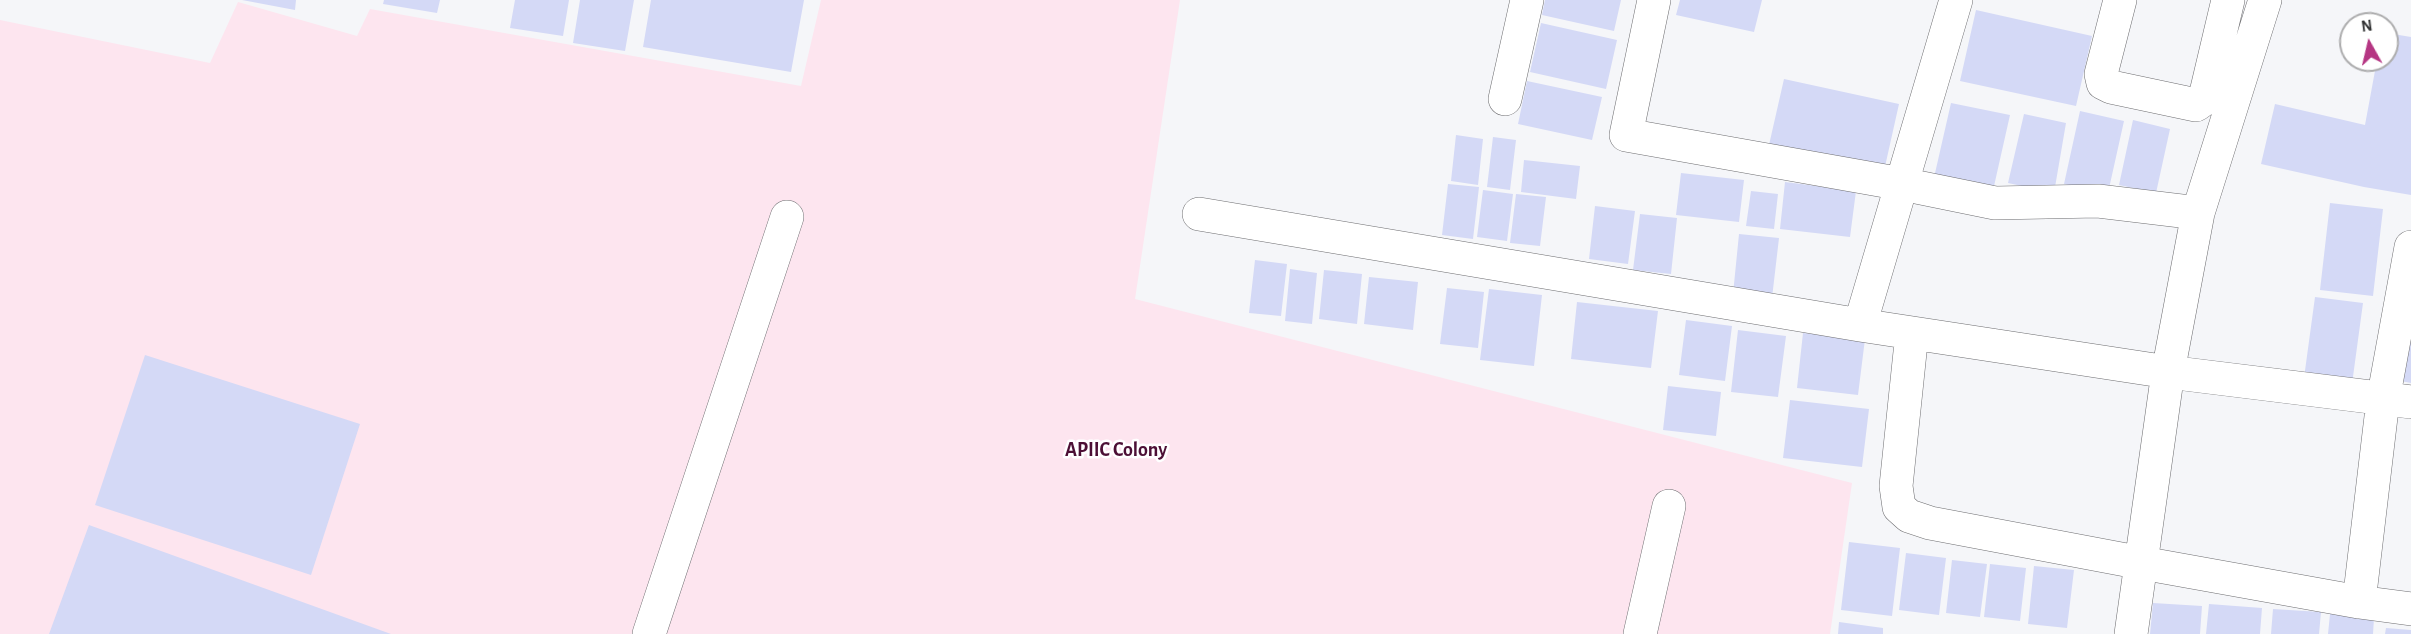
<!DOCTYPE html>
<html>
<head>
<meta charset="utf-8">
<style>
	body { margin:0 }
	#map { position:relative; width:2411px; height:634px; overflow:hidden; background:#f5f6f9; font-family:"Alegreya Sans",sans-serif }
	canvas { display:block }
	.north { position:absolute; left:2339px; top:12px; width:60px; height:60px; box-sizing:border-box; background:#fff; border:2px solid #adadae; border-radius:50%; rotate:352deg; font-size:16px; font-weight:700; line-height:24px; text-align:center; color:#323334 }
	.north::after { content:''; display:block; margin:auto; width:21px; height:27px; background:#b53683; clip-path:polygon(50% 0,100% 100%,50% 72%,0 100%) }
</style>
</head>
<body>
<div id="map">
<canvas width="2411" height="634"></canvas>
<div class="north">N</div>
</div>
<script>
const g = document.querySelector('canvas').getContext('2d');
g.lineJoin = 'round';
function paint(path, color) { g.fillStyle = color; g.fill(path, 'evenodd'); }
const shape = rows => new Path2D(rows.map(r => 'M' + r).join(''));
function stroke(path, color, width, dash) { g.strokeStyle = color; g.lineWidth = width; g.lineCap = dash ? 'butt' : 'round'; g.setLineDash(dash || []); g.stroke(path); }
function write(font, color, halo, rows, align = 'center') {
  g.font = font + ' "Alegreya Sans",sans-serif'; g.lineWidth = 5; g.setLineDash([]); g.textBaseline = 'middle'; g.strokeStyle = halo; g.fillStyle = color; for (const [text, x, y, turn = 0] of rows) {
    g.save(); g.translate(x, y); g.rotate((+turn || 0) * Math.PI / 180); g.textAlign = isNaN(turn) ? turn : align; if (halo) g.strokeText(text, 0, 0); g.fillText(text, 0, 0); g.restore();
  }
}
const industrial = shape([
	[821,0,1180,0,1135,299,1852,483,1830,634,0,634,0,20,210,63,238,2,357,36,370,9,801,86]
]);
const building = shape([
	[242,0,296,0,295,10],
	[384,0,440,0,437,13,383,4],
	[515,0,569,0,563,36,510,28],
	[580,0,634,0,625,51,573,43],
	[651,0,804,0,791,72,643,47],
	[1545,0,1621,0,1614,31,1542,15],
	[1680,0,1762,0,1754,32,1676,15],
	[1976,10,2092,36,2076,106,1960,81],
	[1541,23,1617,40,1606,89,1530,72],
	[2387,33,2411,37,2411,195,2364,187,2261,164,2275,104,2365,125,2377,60,2387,60],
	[1784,79,1899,104,1884,171,1769,145],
	[1527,81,1602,97,1592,140,1518,124],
	[1951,103,2010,115,1992,195,1933,182],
	[2080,111,2124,121,2108,193,2064,184],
	[2024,114,2066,123,2054,193,2008,183],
	[2133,120,2170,129,2156,193,2119,185],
	[1456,135,1483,139,1478,185,1451,181],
	[1493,137,1516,140,1510,190,1487,187],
	[1524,160,1580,166,1576,199,1521,192],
	[1681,173,1744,180,1739,222,1676,215],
	[1785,182,1856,191,1850,237,1780,229],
	[1448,184,1479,187,1473,239,1442,235],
	[1483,190,1513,194,1507,241,1477,237],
	[1751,191,1778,194,1774,229,1746,226],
	[1516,194,1546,197,1540,246,1510,243],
	[2330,203,2383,209,2373,296,2320,290],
	[1595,206,1635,211,1628,264,1589,259],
	[1640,214,1677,218,1671,274,1633,270],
	[1739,234,1779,238,1772,298,1733,294],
	[1255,260,1287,264,1281,316,1249,313],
	[1290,269,1317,273,1312,324,1285,321],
	[1324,270,1362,274,1357,324,1319,319],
	[1369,277,1418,282,1413,330,1364,324],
	[1447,288,1484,292,1478,348,1440,344],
	[1489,289,1542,295,1534,366,1480,360],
	[2315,297,2363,303,2352,384,2304,378],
	[1577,302,1658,311,1651,368,1571,359],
	[2411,318,2411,383,2401,381],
	[1686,320,1732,326,1725,381,1679,375],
	[1738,330,1786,336,1778,397,1731,392],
	[1803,333,1865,339,1858,395,1797,388],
	[145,355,360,424,311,575,95,505],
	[1668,386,1721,392,1716,436,1663,430],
	[1790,400,1869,409,1862,467,1783,458],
	[89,525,391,634,49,634],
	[1849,542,1900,548,1892,616,1841,610],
	[1906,553,1946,558,1939,615,1899,610],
	[1952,560,1987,564,1980,617,1946,613],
	[1990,564,2026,568,2020,621,1984,617],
	[2034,566,2074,570,2067,628,2028,624],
	[2153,603,2202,606,2200,634,2150,634],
	[2209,604,2262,608,2260,634,2206,634],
	[2273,609,2321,612,2319,634,2271,634],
	[2330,614,2374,618,2373,634,2328,634],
	[1839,622,1883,628,1883,634,1838,634],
	[2386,628,2411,630,2411,634,2385,634]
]);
const minor = shape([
	[1654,0,1626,135,1902,184,1995,203,2098,201,2198,213],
	[2120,0,2101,74,2103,83,2111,87,2196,105,2203,100,2206,93,2228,0],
	[1505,99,1527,0],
	[1199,214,1860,325,2168,372,2411,402],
	[1860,325,1956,0],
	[1912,333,1896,486,1899,507,1909,516,1930,523,2142,563,2359,602,2411,609],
	[2359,602,2383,400,2411,247],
	[649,634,787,217],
	[1640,634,1669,506],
	[2131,634,2168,372,2198,213,2265,0]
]);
const neighbourhoodNames = [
	["APIIC Colony",1116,450]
];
paint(industrial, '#fde5ef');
paint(building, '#d4d9f6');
stroke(minor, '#6e6e71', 34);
stroke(minor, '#fff', 33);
write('bold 20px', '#4c0f35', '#fff', neighbourhoodNames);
</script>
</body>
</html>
